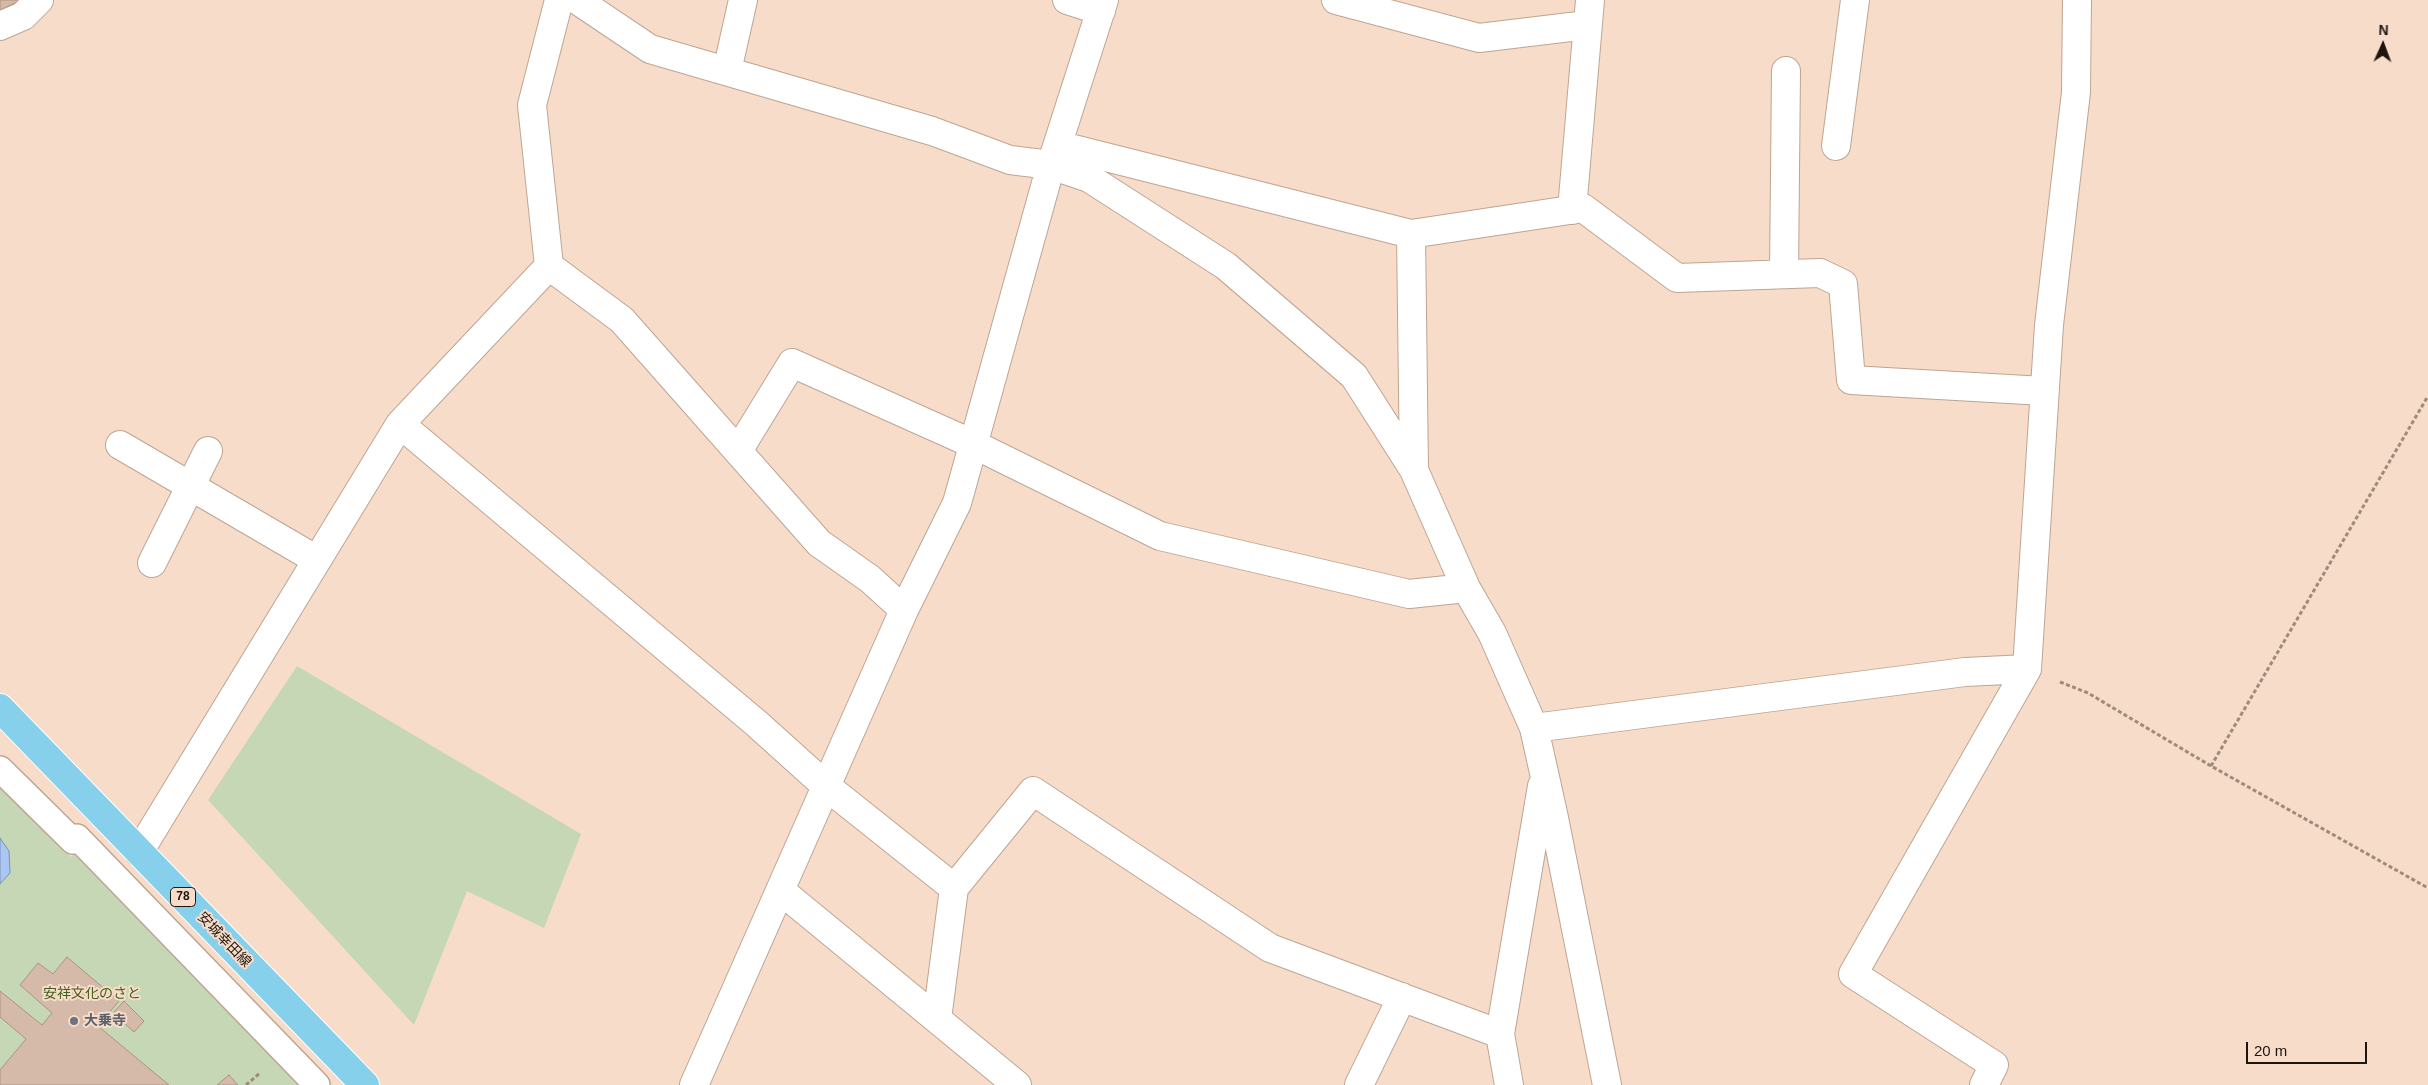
<!DOCTYPE html>
<html>
<head>
<meta charset="utf-8">
<style>
	body { margin:0 }
	#map { position:relative; width:2428px; height:1085px; overflow:hidden; background:#f7dcc9; font-family:Arial,sans-serif }
	canvas { display:block }
	.north { position:absolute; left:2358px; top:20px; width:50px; height:50px; -webkit-text-stroke:4px #f7dcc9; paint-order:stroke; rotate:2deg; font-size:14px; font-weight:700; line-height:20px; text-align:center; color:#1e150f }
	.north::after { content:''; display:block; margin:auto; width:18px; height:22px; background:#1e150f; clip-path:polygon(50% 0,100% 100%,50% 72%,0 100%) }
	.scale { position:absolute; left:2246px; top:1042px; width:121px; height:22px; box-sizing:border-box; border:2px solid #1e150f; border-top:0; padding-left:6px; font-size:15px; line-height:18px; white-space:nowrap; color:#1e150f; -webkit-text-stroke:4px #f7dcc9; paint-order:stroke }
</style>
</head>
<body>
<div id="map">
<canvas width="2428" height="1085"></canvas>
<div class="north">N</div>
<div class="scale">20 m</div>
</div>
<script>
const g = document.querySelector('canvas').getContext('2d');
g.lineJoin = 'round';
function paint(path, color) { g.fillStyle = color; g.fill(path, 'evenodd'); }
const shape = rows => new Path2D(rows.map(r => 'M' + r).join(''));
function stroke(path, color, width, dash) { g.strokeStyle = color; g.lineWidth = width; g.lineCap = dash ? 'butt' : 'round'; g.setLineDash(dash || []); g.stroke(path); }
function write(font, color, halo, rows, align = 'center') {
  g.font = font + ' Arial,"Noto Sans JP",sans-serif'; g.lineWidth = 4; g.setLineDash([]); g.textBaseline = 'middle'; g.strokeStyle = halo; g.fillStyle = color; for (const [text, x, y, turn = 0] of rows) {
    g.save(); g.translate(x, y); g.rotate((+turn || 0) * Math.PI / 180); g.textAlign = isNaN(turn) ? turn : align; if (halo) g.strokeText(text, 0, 0); g.fillText(text, 0, 0); g.restore();
  }
}
const green = shape([
	[297,666,581,834,544,928,467,891,414,1025,208,800],
	[0,782,71,857,78,850,308,1085,0,1085]
]);
const water = shape([
	[0,838,9,851,10,873,0,884,0,838]
]);
const building = shape([
	[0,0,21,0,0,10,0,0],
	[67,957,119,1001,98,1026,169,1085,0,1085,0,1070,26,1039,0,1017,0,991,42,1025,52,1013,20,985,38,963,53,974,67,957],
	[124,1001,144,1021,134,1032,113,1013,124,1001],
	[229,1075,238,1085,217,1085,229,1075]
]);
const path = shape([
	[2060,682,2088,693,2211,766,2428,888],
	[2211,766,2428,396],
	[246,1085,260,1073]
]);
const pedestrian = shape([
	[0,769,73,841,77,837,317,1085]
]);
const minor = shape([
	[559,0,532,105,549,266,622,320,819,543,870,579,904,610],
	[577,0,650,49,932,131,1010,160,1051,165,1089,178,1226,266,1354,376,1414,470,1466,588,1492,633,1534,728,1553,813,1607,1085],
	[1067,0,1101,11],
	[1336,0,1479,38,1587,25],
	[0,26,23,16,39,0],
	[727,71,743,0],
	[1058,145,1411,234,1414,470],
	[1836,146,1855,0],
	[1572,210,1590,0],
	[1411,234,1583,208,1677,278,1820,273,1843,284,1851,380,2044,391],
	[1784,274,1786,71],
	[400,424,549,266],
	[120,445,317,560],
	[738,451,792,363,973,444,1160,536,1409,594,1466,588],
	[152,563,208,451],
	[1534,728,1965,672,2027,669],
	[139,852,400,424,756,723,826,786,954,888,937,1019],
	[954,888,1033,791,1270,948,1500,1034,1509,1085],
	[780,890,1017,1085],
	[1500,1034,1542,786],
	[694,1085,904,610,957,503,1051,165,1104,0],
	[1359,1085,1402,997],
	[1984,1085,1994,1065,1853,974,2027,669,2049,325,2076,92,2077,0]
]);
const primary = shape([
	[0,708,365,1085]
]);
const markers = [
	[74,1021,5,"#6b7280"]
];
const shields = [
	[183,897,25]
];
const shieldNames = [
	["78",183,897]
];
const streetNames = [
	["安城幸田線",224,940,46]
];
const parkNames = [
	["安祥文化のさと",92,994]
];
const worshipNames = [
	["大乗寺",84,1021]
];
paint(green, '#c6d7b6');
paint(water, '#a8c7f4');
stroke(water, '#7f92af', 1);
paint(building, '#d5b9a9');
stroke(building, '#ae9384', 1);
stroke(pedestrian, '#bea593', 28);
stroke(minor, '#bea593', 30);
stroke(primary, '#fff', 30);
stroke(path, '#9e8b7d', 3, [4, 2.5]);
stroke(pedestrian, '#fff', 25);
stroke(minor, '#fff', 28);
stroke(primary, '#86d0ec', 28);
for (const [x, y, r, color] of markers) { const dot = new Path2D(); dot.arc(x, y, r, 0, 2 * Math.PI); g.fillStyle = color; g.fill(dot); stroke(dot, '#f7dcc9', 2); }
for (const [x, y, w] of shields) { const box = new Path2D(); box.roundRect(x - w / 2, y - 9.5, w, 19, 4); g.fillStyle = '#f7dcc9'; g.fill(box); stroke(box, '#1e150f', 1); }
write('bold 12px', '#1e150f', null, shieldNames);
write('14px', '#1e150f', '#f7dcc9', streetNames);
write('14px', '#43601b', '#f7dcc9', parkNames);
write('bold 14px', '#5b616d', '#f7dcc9', worshipNames, 'left');
</script>
</body>
</html>
